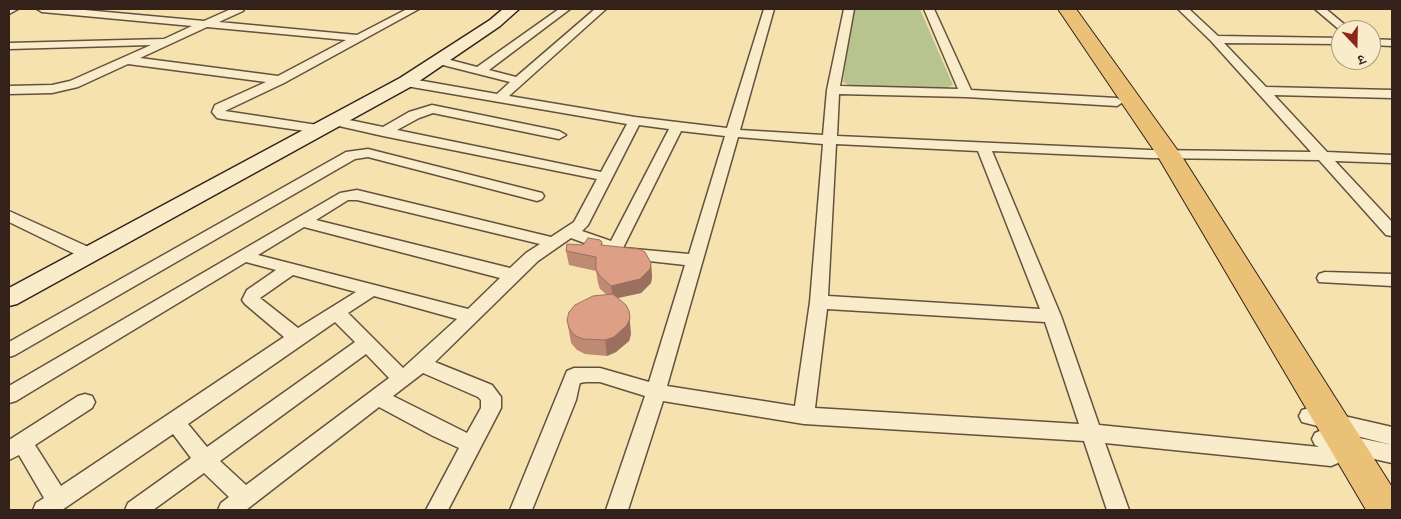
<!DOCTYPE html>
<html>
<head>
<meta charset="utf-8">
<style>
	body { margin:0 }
	#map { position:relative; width:1401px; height:519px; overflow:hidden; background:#f5e2ae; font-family:"Sorts Mill Goudy","Noto Serif Devanagari",serif }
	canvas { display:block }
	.frame { position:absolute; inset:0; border:10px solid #33211a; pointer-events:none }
	.north { position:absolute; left:1331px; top:20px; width:50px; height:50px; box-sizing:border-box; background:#f8ecca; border:1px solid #a99b84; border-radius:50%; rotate:159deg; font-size:14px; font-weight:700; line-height:20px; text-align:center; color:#33211a }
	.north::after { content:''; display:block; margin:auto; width:18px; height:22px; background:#8f2418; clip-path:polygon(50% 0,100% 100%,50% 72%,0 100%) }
</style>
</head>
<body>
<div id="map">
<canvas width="1401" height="519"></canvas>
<div class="frame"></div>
<div class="north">उ</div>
</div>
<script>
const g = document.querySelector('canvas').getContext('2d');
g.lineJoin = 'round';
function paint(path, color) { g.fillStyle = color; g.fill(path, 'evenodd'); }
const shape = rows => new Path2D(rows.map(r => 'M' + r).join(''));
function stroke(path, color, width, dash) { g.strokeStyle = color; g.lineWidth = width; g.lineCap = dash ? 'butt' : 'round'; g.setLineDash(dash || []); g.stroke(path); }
const green = shape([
	[853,9,920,9,953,85,944,89,853,87,843,82]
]);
const street = shape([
	[9,9,18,9,9,14,9,9],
	[37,9,74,9,204,21,231,9,244,9,243,11,219,22,357,35,407,9,419,9,284,83,225,111,324,126,326,129,324,132,319,133,222,119,217,118,212,112,215,105,266,82,128,64,78,87,52,93,9,94,9,86,52,85,70,81,151,45,9,49,9,43,164,39,192,26,42,12,37,9],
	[207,27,346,40,278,76,140,58,207,27],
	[559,9,570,9,489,70,516,77,595,9,606,9,509,96,635,117,727,128,764,9,774,9,740,130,823,135,827,90,844,9,854,9,840,86,958,89,924,9,934,9,971,90,1117,98,1123,102,1117,106,966,97,839,94,837,136,1150,150,1311,152,1211,41,1178,9,1189,9,1218,36,1341,38,1341,44,1224,43,1266,87,1392,90,1392,98,1274,95,1327,152,1392,155,1392,163,1335,161,1392,222,1392,236,1386,235,1319,160,1150,158,992,151,1061,316,1099,425,1319,447,1315,445,1312,439,1315,433,1322,430,1392,445,1392,463,1339,451,1341,457,1338,463,1331,466,1105,443,1129,510,1107,510,1084,441,804,424,663,401,628,510,606,510,645,396,600,382,586,382,580,383,579,386,576,400,532,510,510,510,567,371,574,368,600,368,649,382,685,265,613,257,607,256,598,248,571,238,538,261,435,362,492,385,501,397,501,408,448,510,426,510,459,448,433,436,379,407,246,510,218,510,221,503,229,497,204,473,153,510,125,510,128,503,191,458,173,434,62,510,33,510,36,503,44,498,19,455,9,460,9,440,78,396,85,394,92,396,95,402,92,408,35,445,61,486,284,337,245,304,242,300,247,290,276,270,246,262,16,401,9,403,9,386,340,193,357,190,551,237,574,222,597,179,383,136,330,124,328,121,335,117,383,127,409,112,432,105,559,131,566,135,559,139,433,113,419,118,397,130,601,172,627,124,406,86,400,82,406,78,497,94,510,82,435,63,433,61,439,57,477,67,559,9],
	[639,125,669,129,611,241,582,231,588,225,639,125],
	[681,131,725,136,689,254,623,248,681,131],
	[738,137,823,144,810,302,795,406,667,386,738,137],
	[836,144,978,151,1040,309,828,296,836,144],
	[348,200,357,200,540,244,526,253,510,268,316,220,348,200],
	[304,227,500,278,468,309,258,255,304,227],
	[293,275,356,292,298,328,260,298,293,275],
	[374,296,457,319,403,368,348,313,374,296],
	[827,309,1045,322,1079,424,815,408,827,309],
	[335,322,355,342,207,447,188,424,335,322],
	[366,354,389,378,246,485,220,461,366,354],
	[423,373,478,397,481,400,481,408,467,433,393,396,423,373],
	[1315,9,1326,9,1351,30,1341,31,1315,9],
	[1371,39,1392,40,1392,46,1371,45,1371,39],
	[368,149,542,193,544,196,542,199,537,201,368,157,355,159,15,355,9,357,9,342,346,152,368,149],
	[9,211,95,250,97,254,95,258,89,259,83,258,9,222,9,211],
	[1325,272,1392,274,1392,286,1319,282,1317,278,1319,274,1325,272],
	[1309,408,1392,427,1392,445,1302,422,1299,416,1302,410,1309,408]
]);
const secondary = shape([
	[503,9,519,9,500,26,412,86,17,304,9,306,9,288,400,78,490,20,503,9]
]);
const highway = shape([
	[1058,9,1076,9,1181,155,1392,487,1392,510,1366,510,1157,155,1058,9]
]);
const wall = shape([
	[602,242,603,246,651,263,652,277,651,283,641,293,618,298,631,334,629,341,616,352,607,356,585,354,577,350,571,343,567,320,607,295,600,289,598,283,596,271,569,265,566,251,583,245]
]);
const shadedWall = shape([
	[651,263,652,277,651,283,641,293,613,299,611,286],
	[629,311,631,334,629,341,616,352,607,356,605,340]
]);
const building = shape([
	[588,238,600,240,602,242,601,245,639,249,645,252,651,263,650,269,640,279,611,286,599,275,596,269,596,257,566,251,567,244,583,245,588,238],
	[613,294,626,305,629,311,630,318,627,325,614,337,605,340,583,339,574,335,569,328,567,320,569,312,575,305,593,296,613,294]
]);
paint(green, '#b7c48e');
stroke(street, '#64513f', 3);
stroke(secondary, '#33211a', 3);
stroke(highway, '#33211a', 2);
paint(street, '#f8ecca');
paint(secondary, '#f8ecca');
paint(highway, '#eac177');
paint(wall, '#be8a74');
paint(shadedWall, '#9b705e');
paint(building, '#dda087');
stroke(building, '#9b705e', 1);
</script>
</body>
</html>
